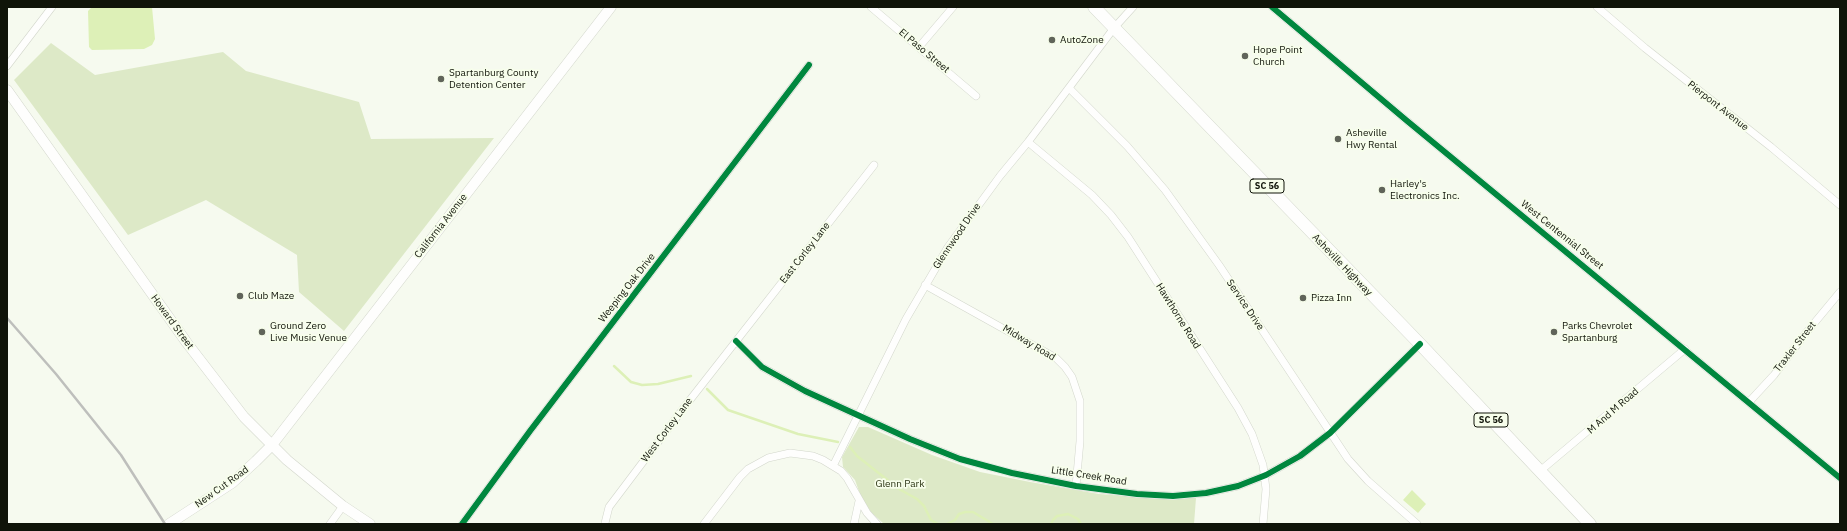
<!DOCTYPE html>
<html>
<head>
<meta charset="utf-8">
<style>
	body { margin:0 }
	#map { position:relative; width:1847px; height:531px; overflow:hidden; background:#f6faef; font-family:"IBM Plex Sans",sans-serif }
	canvas { display:block }
	.frame { position:absolute; inset:0; border:8px solid #101409; pointer-events:none }
</style>
</head>
<body>
<div id="map">
<canvas width="1847" height="531"></canvas>
<div class="frame"></div>
</div>
<script>
const g = document.querySelector('canvas').getContext('2d');
g.lineJoin = 'round';
function paint(path, color) { g.fillStyle = color; g.fill(path, 'evenodd'); }
const shape = rows => new Path2D(rows.map(r => 'M' + r).join(''));
function stroke(path, color, width, dash) { g.strokeStyle = color; g.lineWidth = width; g.lineCap = dash ? 'butt' : 'round'; g.setLineDash(dash || []); g.stroke(path); }
function write(font, color, halo, rows, align = 'center') {
  g.font = font + ' "IBM Plex Sans",sans-serif'; g.lineWidth = 3.5; g.setLineDash([]); g.textBaseline = 'middle'; g.strokeStyle = halo; g.fillStyle = color; for (const [text, x, y, turn = 0] of rows) {
    g.save(); g.translate(x, y); g.rotate((+turn || 0) * Math.PI / 180); g.textAlign = isNaN(turn) ? turn : align; if (halo) g.strokeText(text, 0, 0); g.fillText(text, 0, 0); g.restore();
  }
}
const green = shape([
	[51,43,95,75,223,52,246,71,359,102,371,139,494,138,344,331,299,292,297,255,206,200,128,235,14,80],
	[859,427,868,427,932,455,980,472,1030,482,1099,494,1152,498,1196,498,1194,524,884,524,871,512,861,497,855,480,843,467,842,457]
]);
const water = shape([
	[92,7,152,7,155,39,152,45,144,49,92,50,89,47,88,11],
	[1412,490,1426,504,1418,513,1403,500]
]);
const stream = shape([
	[614,366,631,382,642,385,658,384,691,376],
	[707,389,728,410,798,434,838,442],
	[850,447,857,456,899,489,917,499,924,506,931,520,938,524],
	[947,524,955,520,959,514,965,512,973,512,993,524],
	[1051,524,1053,520,1057,516,1068,514,1078,519,1081,524]
]);
const street = shape([
	[871,7,976,96],
	[1272,7,1406,120,1840,478],
	[1597,7,1645,48,1771,147,1840,205],
	[919,47,953,7],
	[7,66,52,7],
	[1069,88,1127,146,1165,190,1219,265,1348,459,1368,481,1417,524],
	[1028,142,1092,195,1111,215,1128,237,1238,408,1252,434,1263,465,1266,489,1263,524],
	[925,285,1056,358,1065,367,1072,377,1080,401,1080,441,1076,486],
	[736,341,762,367,805,391,910,439,960,459,1012,473,1076,486,1137,494,1173,496,1206,493,1238,486,1266,475,1300,456,1330,433,1420,344],
	[1749,402,1774,375,1806,333,1840,292],
	[833,466,906,319,948,247,1000,176,1028,142,1114,28,1133,7],
	[1540,471,1685,349],
	[605,523,609,507,686,405,874,165],
	[330,524,343,506],
	[462,524,530,431,809,65],
	[704,524,740,477,748,469,768,458,790,453,813,456,823,460,841,471,847,478,867,513,877,524],
	[854,524,859,501]
]);
const secondary = shape([
	[7,90,187,343,244,417,287,460,343,506,370,524],
	[169,524,232,483,256,461,272,445,611,7]
]);
const primary = shape([
	[1094,7,1420,344,1590,524]
]);
const rail = shape([
	[7,318,56,374,121,455,165,524]
]);
const cycleway = shape([
	[1272,7,1406,120,1840,478],
	[736,341,762,367,805,391,910,439,960,459,1012,473,1076,486,1137,494,1173,496,1206,493,1238,486,1266,475,1300,456,1330,433,1420,344],
	[462,524,530,431,809,65]
]);
const markers = [
	[1052,40,4,"#60645a"],
	[1245,56,4,"#60645a"],
	[441,79,4,"#60645a"],
	[1338,139,4,"#60645a"],
	[1382,190,4,"#60645a"],
	[240,296,4,"#60645a"],
	[1303,298,4,"#60645a"],
	[262,332,4,"#60645a"],
	[1554,332,4,"#60645a"]
];
const shields = [
	[1267,186,34],
	[1491,420,34]
];
const shieldNames = [
	["SC 56",1267,186],
	["SC 56",1491,420]
];
const poiNames = [
	["AutoZone",1060,40],
	["Hope Point",1253,50],
	["Church",1253,62],
	["Spartanburg County",449,73],
	["Detention Center",449,85],
	["Asheville",1346,133],
	["Hwy Rental",1346,145],
	["Harley's",1390,184],
	["Electronics Inc.",1390,196],
	["Club Maze",248,296],
	["Pizza Inn",1311,298],
	["Ground Zero",270,326],
	["Live Music Venue",270,338],
	["Parks Chevrolet",1562,326],
	["Spartanburg",1562,338]
];
const streetNames = [
	["El Paso Street",924,51,40],
	["Pierpont Avenue",1718,106,38],
	["California Avenue",441,226,-52],
	["West Centennial Street",1562,235,39],
	["Glennwood Drive",957,236,-56],
	["East Corley Lane",805,253,-52],
	["Asheville Highway",1342,265,46],
	["Weeping Oak Drive",627,288,-52],
	["Service Drive",1245,305,56],
	["Hawthorne Road",1178,316,58],
	["Howard Street",172,322,54],
	["Midway Road",1029,343,31],
	["Traxler Street",1795,347,-52],
	["M And M Road",1613,411,-41],
	["West Corley Lane",667,430,-53],
	["Little Creek Road",1089,476,9],
	["New Cut Road",222,487,-36]
];
const parkNames = [
	["Glenn Park",900,484]
];
paint(green, '#dde9c7');
paint(water, '#ddf0b7');
stroke(stream, '#ddf0b7', 2.5);
stroke(street, '#d2d6cb', 8);
stroke(secondary, '#d2d6cb', 11);
stroke(primary, '#d2d6cb', 13);
stroke(street, '#fefefd', 7);
stroke(secondary, '#fefefd', 10);
stroke(primary, '#fefefd', 12);
stroke(rail, '#bebfbc', 2.5);
stroke(cycleway, '#00873e', 6);
for (const [x, y, r, color] of markers) { const dot = new Path2D(); dot.arc(x, y, r, 0, 2 * Math.PI); g.fillStyle = color; g.fill(dot); stroke(dot, '#f7feeb', 1.5); }
for (const [x, y, w] of shields) { const box = new Path2D(); box.roundRect(x - w / 2, y - 7, w, 14, 3); g.fillStyle = '#f7feeb'; g.fill(box); stroke(box, '#101409', 1); }
write('bold 9px', '#101409', null, shieldNames);
write('10px', '#101409', '#f7feeb', poiNames, 'left');
write('10px', '#101409', '#f7feeb', streetNames);
write('10px', '#2a3313', '#f7feeb', parkNames);
</script>
</body>
</html>
